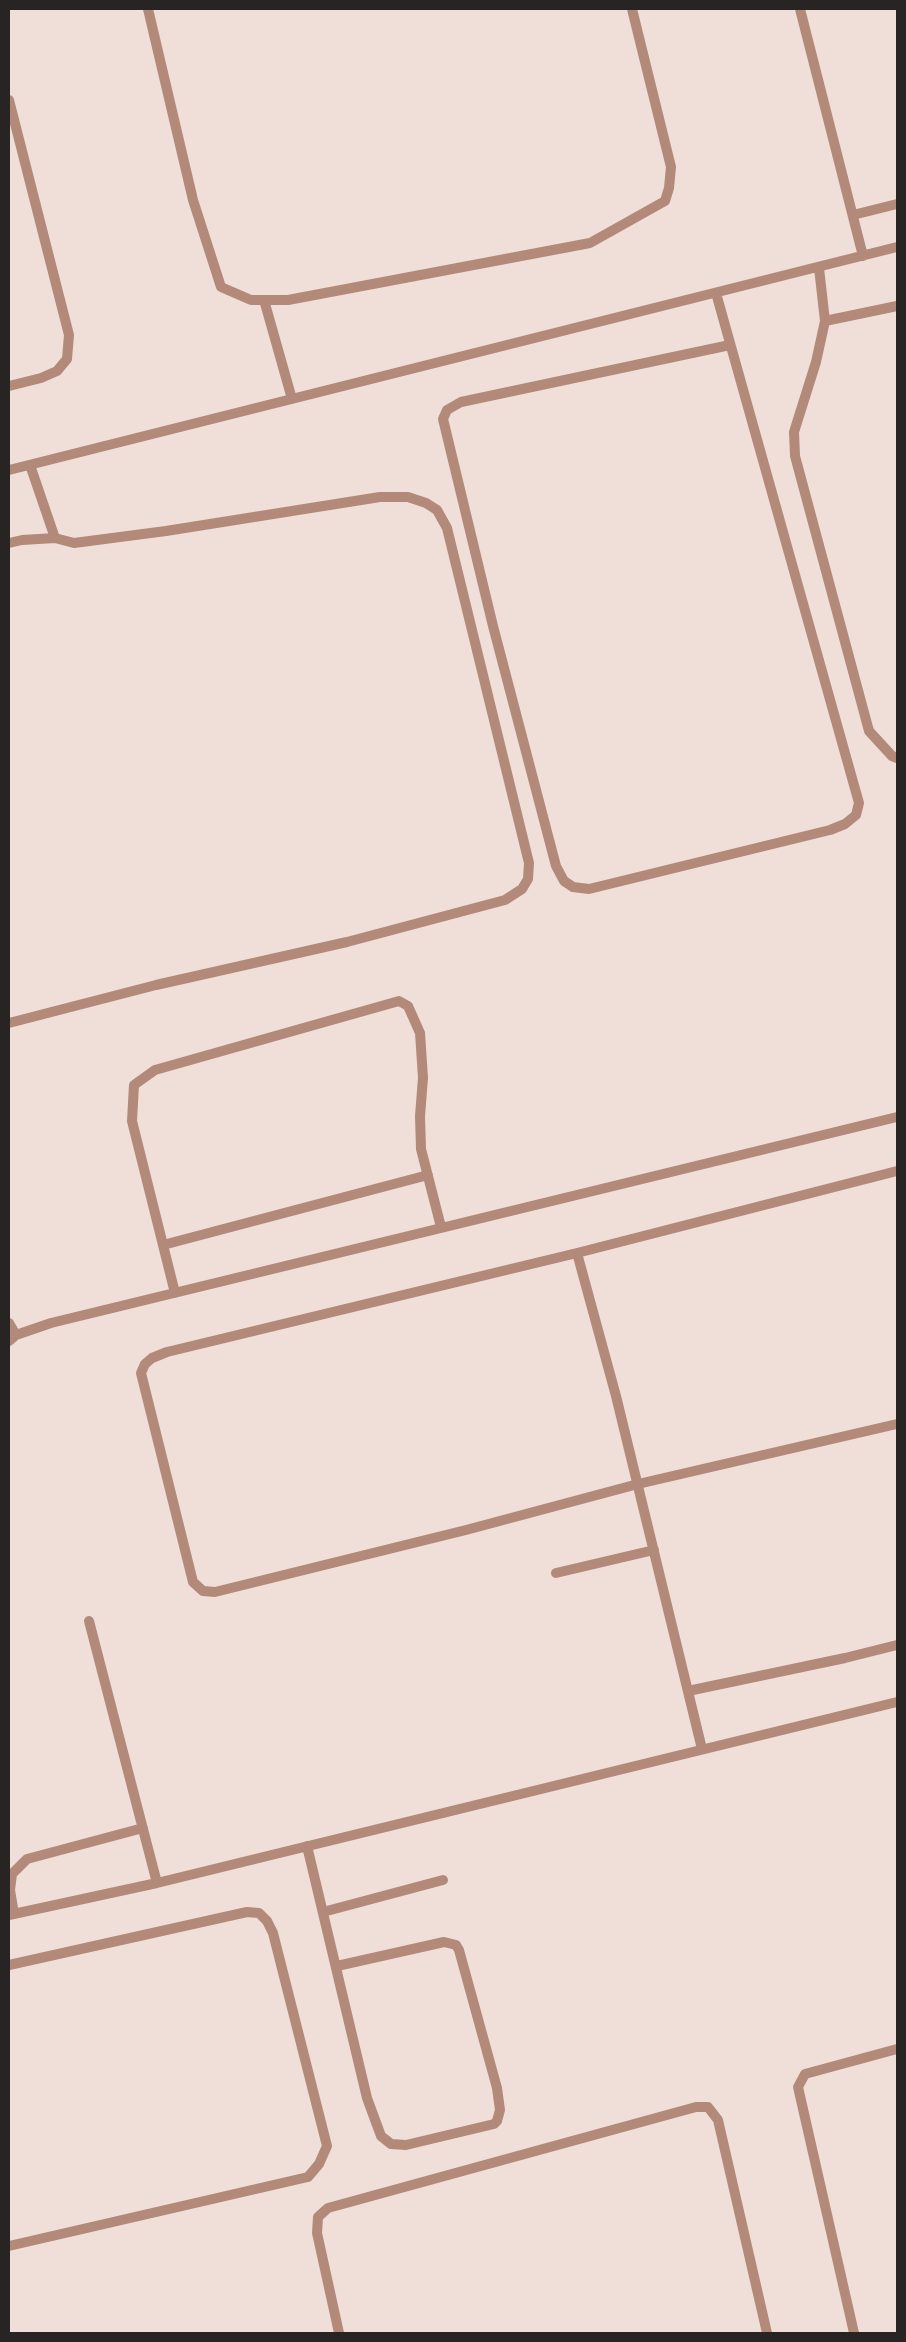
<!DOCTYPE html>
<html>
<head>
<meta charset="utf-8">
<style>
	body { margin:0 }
	#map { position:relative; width:906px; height:2342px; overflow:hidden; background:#f3ebe8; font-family:Arial,sans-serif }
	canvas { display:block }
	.frame { position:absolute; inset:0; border:10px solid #272423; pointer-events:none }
</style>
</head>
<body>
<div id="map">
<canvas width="906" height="2342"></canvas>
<div class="frame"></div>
</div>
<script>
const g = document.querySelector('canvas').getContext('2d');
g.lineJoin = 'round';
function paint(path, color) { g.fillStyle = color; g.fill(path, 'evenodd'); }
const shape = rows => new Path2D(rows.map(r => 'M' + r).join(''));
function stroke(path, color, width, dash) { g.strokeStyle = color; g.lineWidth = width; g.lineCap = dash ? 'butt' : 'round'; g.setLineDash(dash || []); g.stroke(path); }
const built = shape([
	[9,9,897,9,897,2333,9,2333]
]);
const lane = shape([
	[148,9,193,200,221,287,251,300,288,300,590,243,665,201,669,188,671,167,632,9],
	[800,9,863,256],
	[9,100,69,335,67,359,57,371,41,378,9,386],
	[853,215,897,204],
	[819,268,825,321,816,362,794,432,795,456,869,731,892,756,897,758],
	[716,293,859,803,856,815,845,824,830,830,589,889,573,887,564,881,556,866,493,626,443,419,447,410,461,402,730,345],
	[264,300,292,399],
	[825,321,897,306],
	[30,465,55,538],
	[9,470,897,247],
	[9,543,22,540,55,538,74,543,166,531,380,497,408,497,426,503,437,510,447,528,529,863,528,879,522,889,505,900,347,942,156,985,9,1023],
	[897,1171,577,1253,167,1352,152,1358,145,1364,141,1373,193,1582,203,1591,215,1592,466,1530,638,1484,897,1424],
	[163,1245,428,1175],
	[577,1253,616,1396,702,1749],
	[175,1293,132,1121,134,1085,155,1070,399,1001,408,1006,420,1033,423,1078,420,1116,421,1149,441,1227],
	[9,1323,16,1335],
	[9,1341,16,1335,51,1323,897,1117],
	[556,1573,654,1550],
	[89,1621,157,1883],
	[688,1691,845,1658,897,1645],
	[307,1846,367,2098,381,2136,391,2144,406,2145,494,2124,497,2121,500,2110,497,2088,459,1950,456,1945,444,1942,337,1966],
	[323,1912,443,1880],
	[14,1914,10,1890,12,1874,27,1859,143,1828],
	[9,1915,157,1883,897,1702],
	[9,1965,247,1912,259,1913,267,1921,273,1933,327,2146,319,2164,308,2177,9,2246],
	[339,2333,317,2233,318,2217,328,2208,696,2107,708,2107,718,2120,767,2333],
	[854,2333,798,2087,805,2074,897,2049]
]);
paint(built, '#efdfd8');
stroke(lane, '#b38a79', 10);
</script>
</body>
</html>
